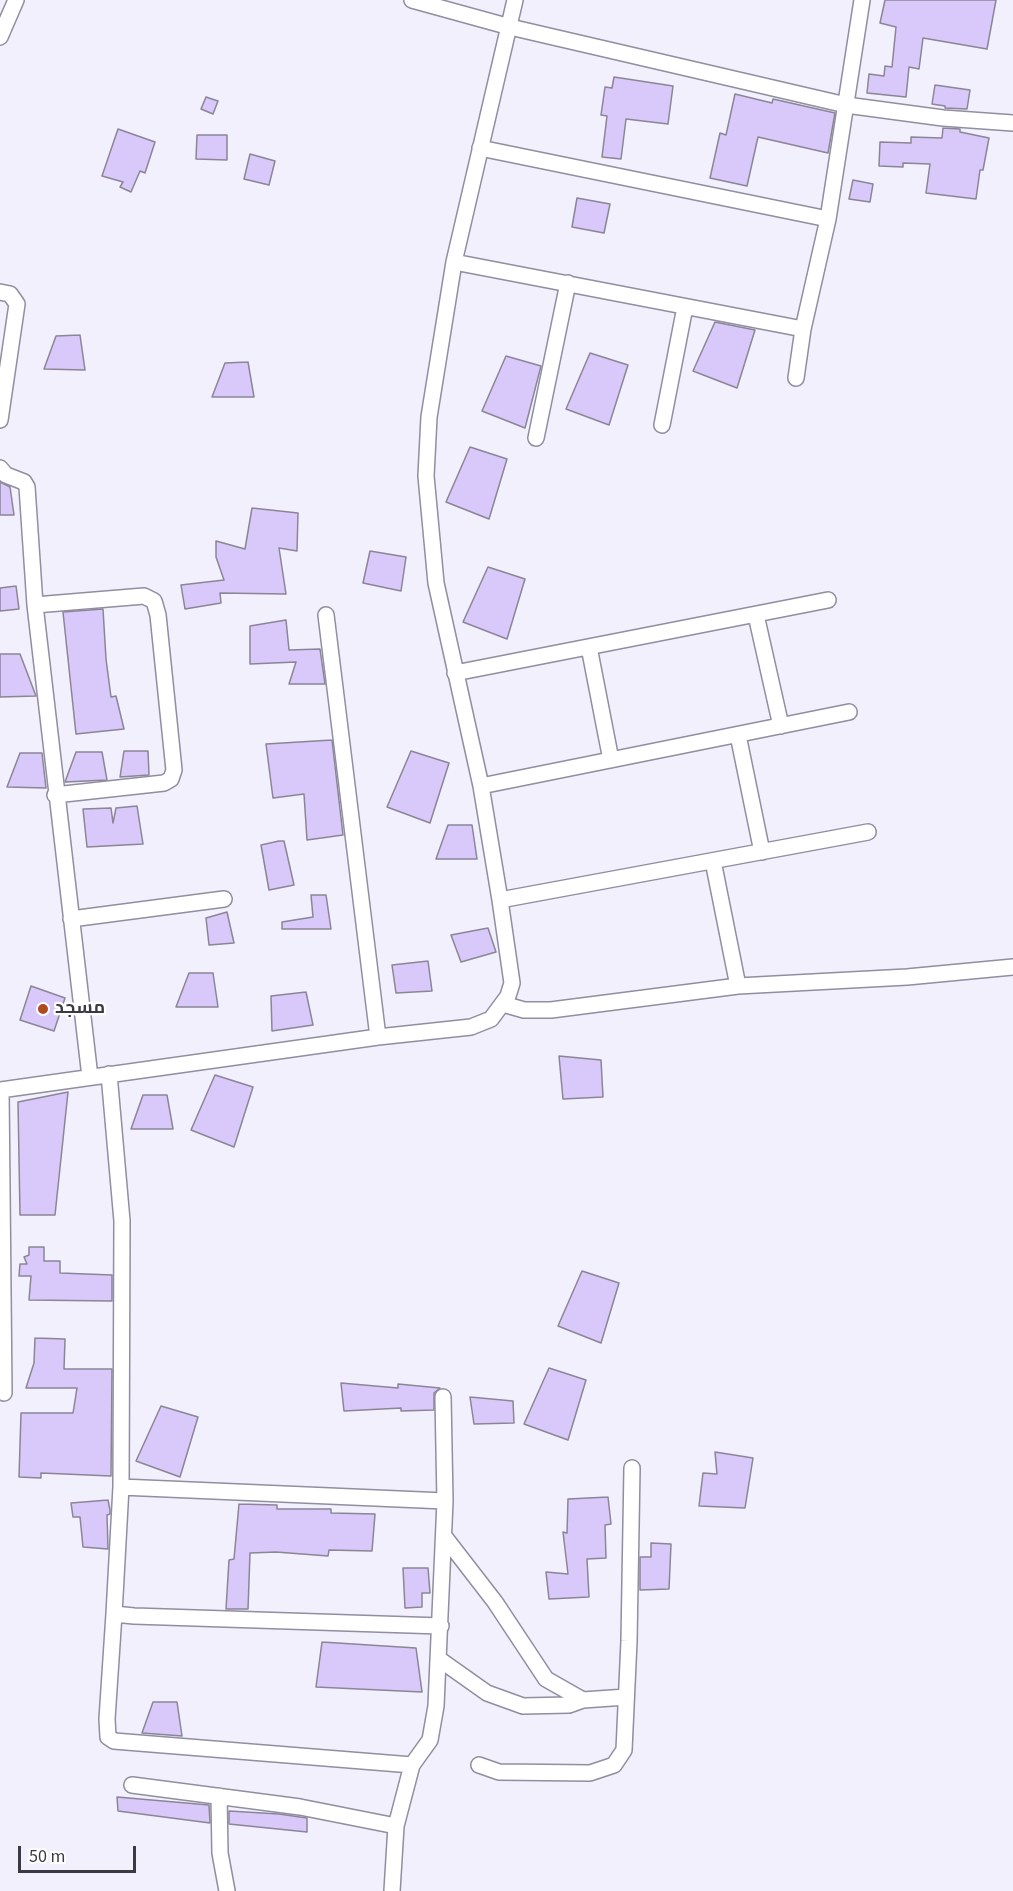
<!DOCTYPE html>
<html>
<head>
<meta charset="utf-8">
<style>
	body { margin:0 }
	#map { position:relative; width:1013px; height:1891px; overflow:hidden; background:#f1f0fc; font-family:"Source Sans 3",sans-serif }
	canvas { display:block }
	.scale { position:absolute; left:18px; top:1846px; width:118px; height:27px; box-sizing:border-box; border:3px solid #3b3a42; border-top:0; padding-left:8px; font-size:18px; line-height:21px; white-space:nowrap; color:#3b3a42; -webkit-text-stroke:4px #fff; paint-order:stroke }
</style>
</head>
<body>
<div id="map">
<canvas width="1013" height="1891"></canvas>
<div class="scale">50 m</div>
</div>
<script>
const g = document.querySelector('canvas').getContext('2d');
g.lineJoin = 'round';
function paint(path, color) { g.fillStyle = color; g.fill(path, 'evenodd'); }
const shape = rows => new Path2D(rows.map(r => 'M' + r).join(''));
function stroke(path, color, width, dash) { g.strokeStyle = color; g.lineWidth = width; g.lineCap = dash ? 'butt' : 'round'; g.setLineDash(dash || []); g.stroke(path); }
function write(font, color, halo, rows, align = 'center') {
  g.font = font + ' "Source Sans 3",Cairo,sans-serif'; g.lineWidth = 4.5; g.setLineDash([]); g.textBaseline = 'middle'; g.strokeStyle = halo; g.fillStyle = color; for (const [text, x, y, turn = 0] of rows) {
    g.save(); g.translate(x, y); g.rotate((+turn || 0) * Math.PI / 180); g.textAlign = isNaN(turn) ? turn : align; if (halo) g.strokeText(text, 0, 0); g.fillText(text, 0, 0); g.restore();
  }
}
const building = shape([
	[885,0,996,0,987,49,923,38,919,69,909,67,906,97,867,93,869,74,884,76,885,66,892,67,896,27,880,23,885,0],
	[614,77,673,86,668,124,626,119,621,159,602,157,607,116,601,115,605,87,612,88,614,77],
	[935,85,970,90,967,109,945,108,945,106,932,104,935,85],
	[735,94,772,103,773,99,835,113,828,153,758,137,747,186,710,178,720,133,726,135,735,94],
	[206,97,218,101,213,114,201,109,206,97],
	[943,128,960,129,960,132,989,138,983,170,980,170,976,199,926,193,930,164,903,163,903,167,879,166,880,142,911,143,911,137,942,138,943,128],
	[118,129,155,142,145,173,140,171,131,192,120,187,123,182,102,176,118,129],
	[197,135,227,135,227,160,196,159,197,135],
	[250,154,275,161,269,185,244,179,250,154],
	[853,180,873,184,870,202,849,199,853,180],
	[577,198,610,204,604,233,572,227,577,198],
	[715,322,755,330,737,388,693,371,715,322],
	[80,335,85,370,44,369,56,336,80,335],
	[590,353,628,365,609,425,566,409,590,353],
	[506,356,541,366,525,428,482,411,506,356],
	[248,362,254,397,212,397,225,363,248,362],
	[470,447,507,459,489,519,446,502,470,447],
	[0,482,10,487,14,515,0,515,0,482],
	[252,508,298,513,297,551,279,548,286,594,220,593,221,603,185,609,181,585,224,580,216,557,216,541,245,549,252,508],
	[370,551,406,557,401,591,363,583,370,551],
	[488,567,525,579,507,639,463,622,488,567],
	[16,586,19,609,0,611,0,588,16,586],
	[103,609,106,659,111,697,116,696,124,729,76,734,63,612,103,609],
	[286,620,289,650,320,649,325,684,289,684,296,662,250,664,250,626,286,620],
	[0,654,20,654,36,696,0,697,0,654],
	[332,740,343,835,307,840,304,794,273,798,266,744,332,740],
	[124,751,148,751,149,775,120,777,124,751],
	[411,751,449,763,430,823,387,807,411,751],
	[76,752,102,752,107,780,65,782,76,752],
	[20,753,42,753,46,788,7,787,20,753],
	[137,806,143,844,87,847,83,809,111,808,113,823,116,808,137,806],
	[448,825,472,825,477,859,436,859,448,825],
	[279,841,284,841,294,885,269,890,261,845,279,841],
	[311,895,326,895,331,929,282,929,282,922,313,917,311,895],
	[227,912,234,943,209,945,206,918,227,912],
	[488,928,496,952,461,962,451,935,488,928],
	[428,961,432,991,396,993,392,965,428,961],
	[189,973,213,973,218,1007,176,1007,189,973],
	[31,986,65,998,54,1031,20,1020,31,986],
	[306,992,313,1025,272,1031,271,996,306,992],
	[559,1056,601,1060,603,1097,563,1099,559,1056],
	[215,1075,253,1087,234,1147,191,1130,215,1075],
	[68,1092,55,1215,20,1215,18,1102,68,1092],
	[143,1095,167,1095,173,1129,131,1129,143,1095],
	[29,1247,44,1247,44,1261,60,1261,60,1273,112,1275,112,1301,29,1300,31,1276,19,1276,20,1264,27,1264,24,1257,29,1255,29,1247],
	[582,1271,619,1283,601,1343,558,1326,582,1271],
	[35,1338,65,1339,64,1369,112,1369,111,1476,41,1473,41,1478,19,1477,21,1413,73,1413,77,1388,26,1388,34,1363,35,1338],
	[549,1368,586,1380,568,1440,524,1424,549,1368],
	[341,1383,398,1388,398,1384,440,1388,434,1393,434,1410,401,1411,401,1408,344,1411,341,1383],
	[470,1397,513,1401,514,1423,474,1424,470,1397],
	[161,1406,198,1417,180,1477,136,1461,161,1406],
	[715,1452,753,1458,745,1508,699,1506,703,1473,717,1474,715,1452],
	[608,1497,611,1524,605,1525,606,1558,587,1559,589,1597,549,1599,546,1572,568,1574,563,1532,567,1533,568,1499,608,1497],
	[108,1500,110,1510,110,1514,107,1515,108,1549,83,1547,80,1517,73,1517,71,1503,108,1500],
	[239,1504,277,1505,277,1509,331,1509,331,1513,375,1514,372,1551,329,1550,328,1556,276,1552,250,1553,248,1609,226,1609,229,1560,234,1559,239,1504],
	[651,1543,671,1544,669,1589,640,1590,640,1557,651,1557,651,1543],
	[403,1568,428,1568,430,1593,422,1593,422,1607,405,1608,403,1568],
	[322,1642,416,1648,422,1692,316,1687,322,1642],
	[153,1702,177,1702,182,1736,142,1733,153,1702],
	[117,1797,209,1805,210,1823,118,1811,117,1797],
	[229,1811,279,1814,307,1818,307,1832,229,1824,229,1811]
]);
const street = shape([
	[412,0,510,27,846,105,943,118,1013,123],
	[0,37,16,0],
	[480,148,828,219],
	[454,262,803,329],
	[0,292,10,294,17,304,0,420],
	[796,378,803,329,828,219,862,0],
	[662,425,685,307],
	[536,438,568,283],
	[0,468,6,475,24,482,27,487,35,605,90,1077],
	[35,605,144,596,154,601,158,615,174,770,171,779,164,783,55,795],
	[326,615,378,1037],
	[756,615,781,726],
	[589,647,611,760],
	[455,673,828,600],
	[738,735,762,852],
	[481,786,849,712],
	[713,861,738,986],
	[500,900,868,832],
	[71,919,224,899],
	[503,1004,524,1010,551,1010,738,986,907,977,1013,967],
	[109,1074,122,1221,121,1487,114,1614,134,1616,441,1626],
	[0,1090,378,1037,471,1027,491,1019,508,996,512,983,500,900,481,786,436,583,426,476,429,417,454,262,515,0],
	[1,1090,4,1393],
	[121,1487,445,1501],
	[444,1536,495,1602,546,1679,583,1700,626,1697],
	[114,1614,107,1719,108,1737,114,1741,412,1765],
	[439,1659,487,1693,523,1706,569,1705,583,1700],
	[479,1765,499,1772,590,1773,614,1765,624,1750,629,1641,632,1468],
	[132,1785,300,1807,396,1826],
	[219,1796,220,1853,227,1891],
	[392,1891,396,1826,412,1765,430,1740,436,1706,445,1501,443,1397]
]);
const markers = [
	[43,1009,6,"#af491e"]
];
const poiNames = [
	["مسجد",55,1009]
];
paint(building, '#d9c9fa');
stroke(building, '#8b8596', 1.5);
stroke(street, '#908e9f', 18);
stroke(street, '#fff', 15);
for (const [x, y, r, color] of markers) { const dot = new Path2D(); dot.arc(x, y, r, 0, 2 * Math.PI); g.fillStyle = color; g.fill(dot); stroke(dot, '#fff', 2); }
write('bold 18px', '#3b3a42', '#fff', poiNames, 'left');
</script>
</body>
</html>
